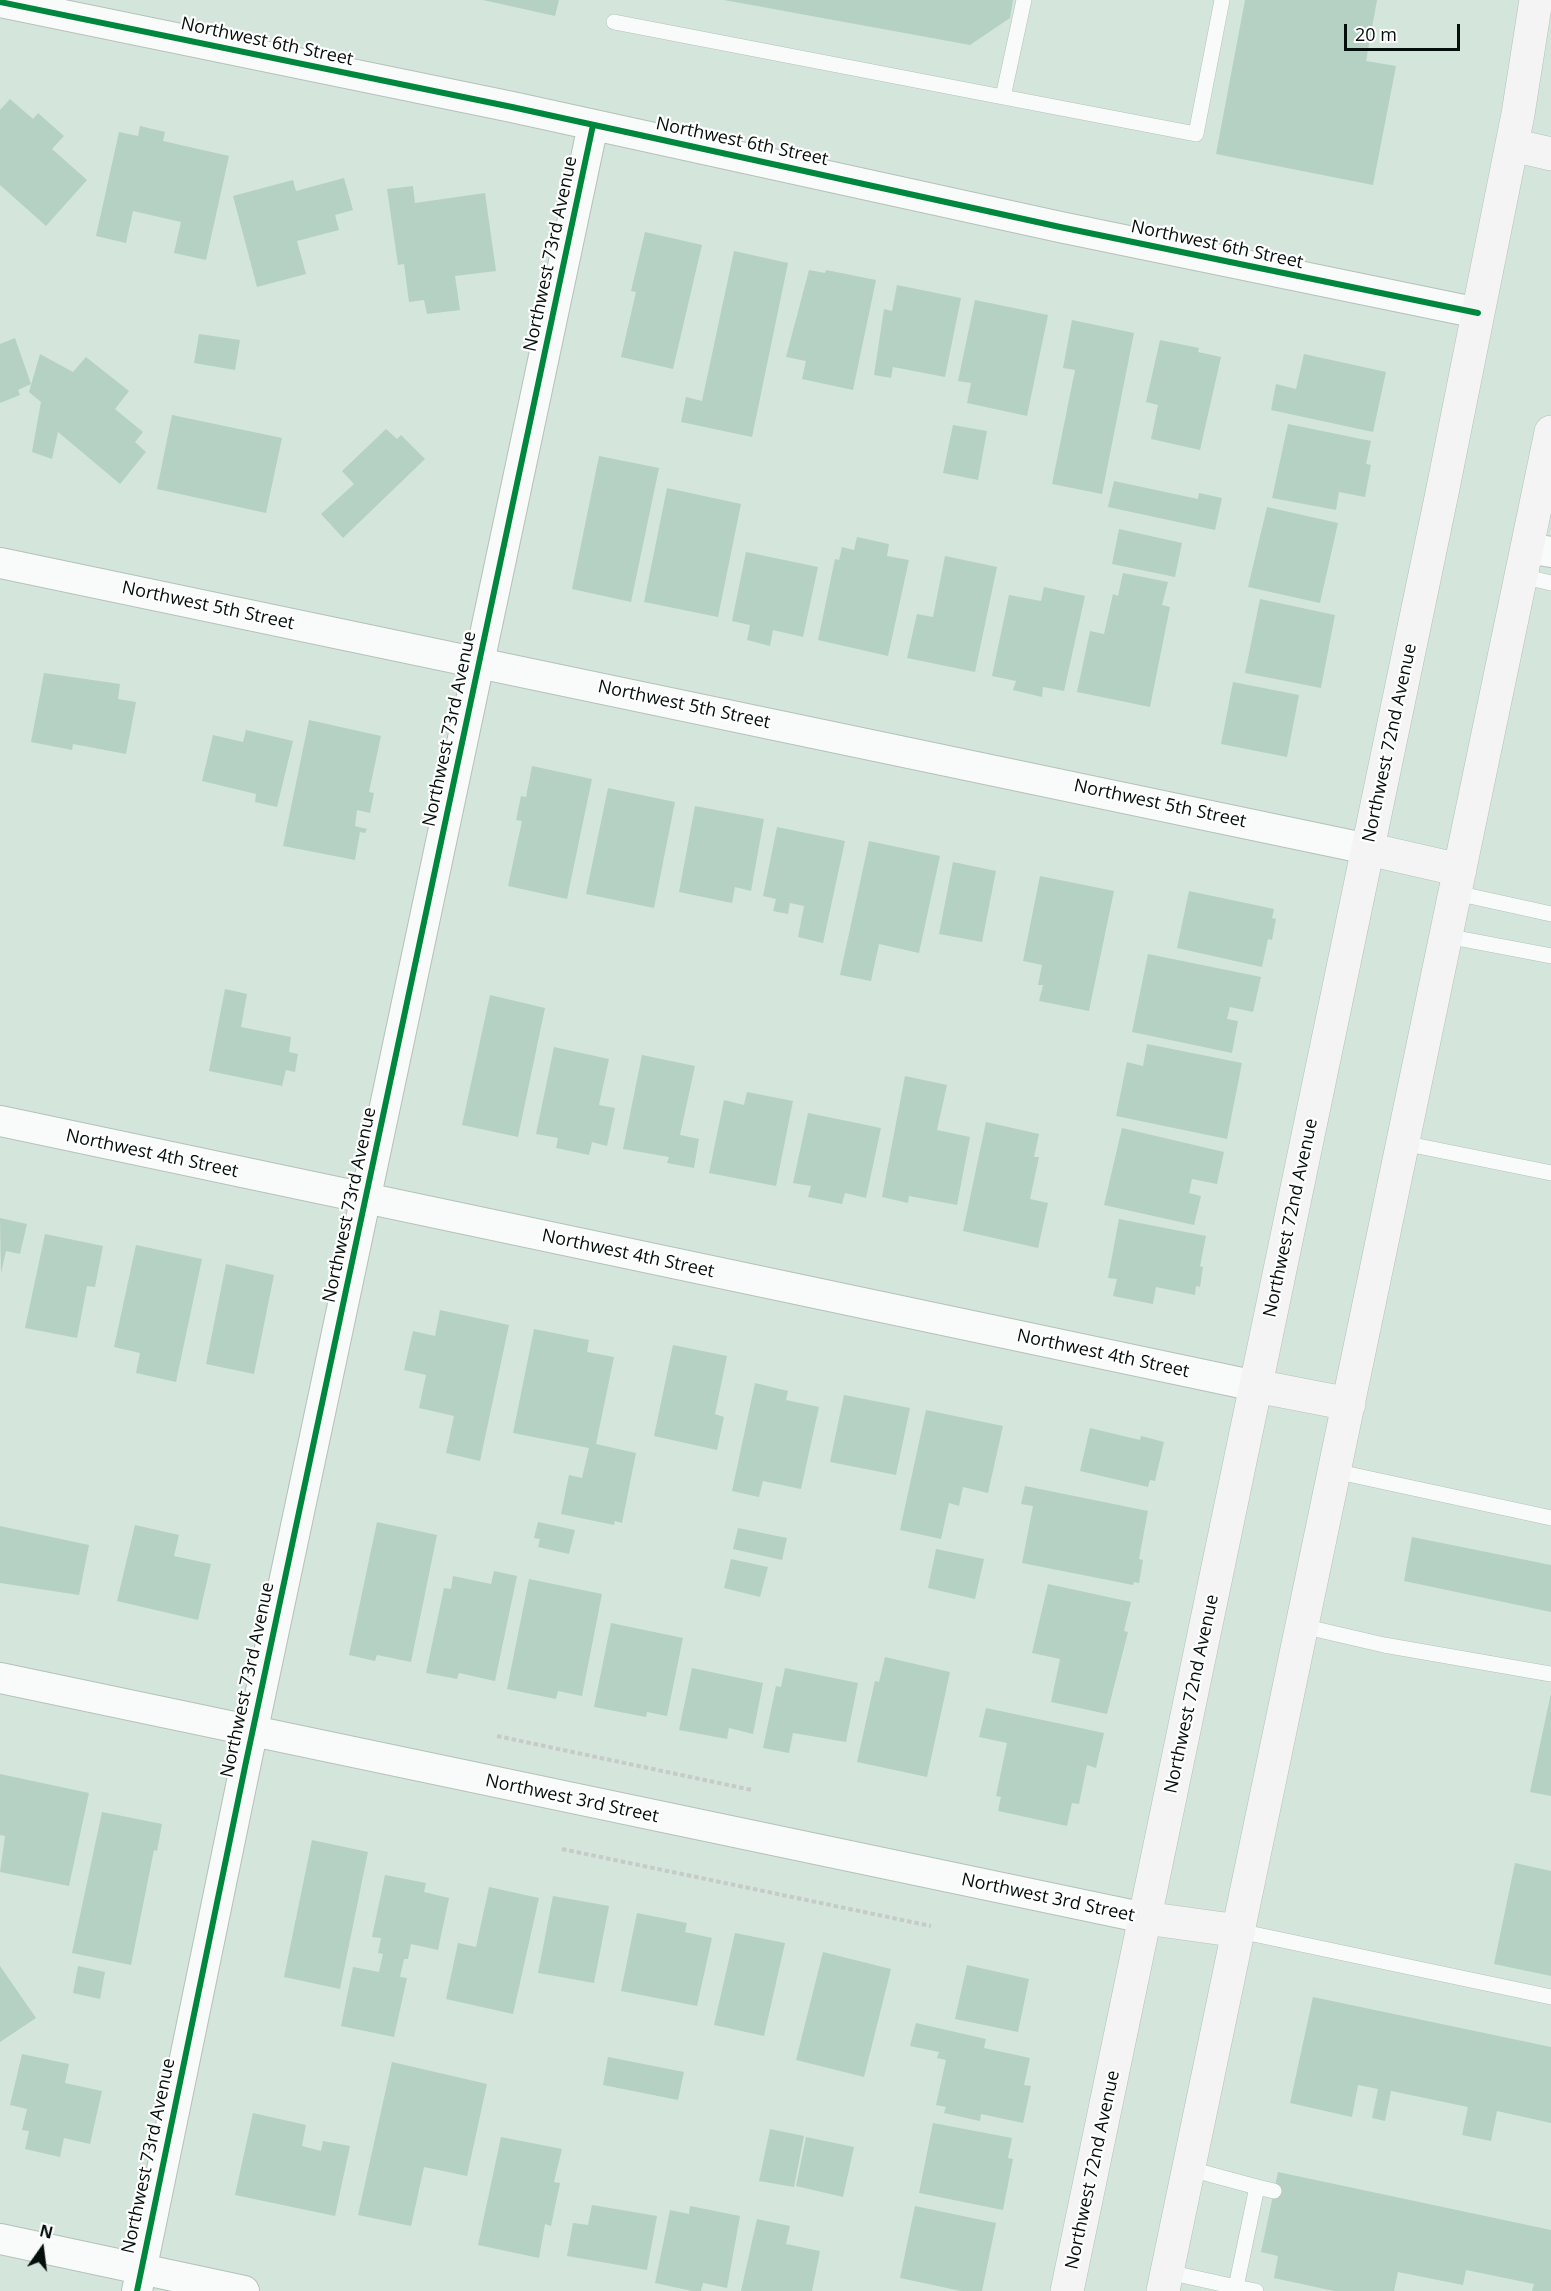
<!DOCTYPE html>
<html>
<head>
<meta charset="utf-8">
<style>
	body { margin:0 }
	#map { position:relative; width:1551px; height:2291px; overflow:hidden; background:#d4e5dc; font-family:"Open Sans",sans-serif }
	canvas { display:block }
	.north { position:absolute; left:12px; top:2219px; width:60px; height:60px; -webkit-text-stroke:4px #fff; paint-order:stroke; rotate:14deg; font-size:16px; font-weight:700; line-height:24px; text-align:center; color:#050f0b }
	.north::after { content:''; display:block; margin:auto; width:21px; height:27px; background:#050f0b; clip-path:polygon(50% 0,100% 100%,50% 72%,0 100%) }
	.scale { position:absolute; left:1344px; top:24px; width:116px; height:27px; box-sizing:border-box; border:3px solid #050f0b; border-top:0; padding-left:8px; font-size:18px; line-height:21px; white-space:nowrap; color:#050f0b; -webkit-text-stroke:4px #fff; paint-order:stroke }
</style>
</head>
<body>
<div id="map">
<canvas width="1551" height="2291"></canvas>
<div class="north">N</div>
<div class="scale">20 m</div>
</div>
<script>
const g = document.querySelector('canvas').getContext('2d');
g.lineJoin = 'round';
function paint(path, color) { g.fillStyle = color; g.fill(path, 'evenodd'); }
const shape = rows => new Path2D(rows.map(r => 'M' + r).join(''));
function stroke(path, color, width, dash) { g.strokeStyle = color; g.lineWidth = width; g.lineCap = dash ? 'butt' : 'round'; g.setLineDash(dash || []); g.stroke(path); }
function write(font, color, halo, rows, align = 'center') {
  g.font = font + ' "Open Sans",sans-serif'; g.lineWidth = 4.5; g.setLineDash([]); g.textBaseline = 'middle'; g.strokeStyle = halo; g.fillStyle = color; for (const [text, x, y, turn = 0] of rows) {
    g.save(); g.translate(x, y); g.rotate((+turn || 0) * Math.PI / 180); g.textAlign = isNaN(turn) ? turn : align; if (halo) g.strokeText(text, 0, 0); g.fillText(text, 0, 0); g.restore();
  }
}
const building = shape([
	[483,0,559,0,555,16],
	[724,0,1013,0,1010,18,970,45],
	[1245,0,1377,0,1366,61,1396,66,1373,185,1216,154],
	[10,99,33,119,38,113,64,136,52,149,87,180,46,226,0,185,0,110],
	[140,126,165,132,163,141,229,156,206,260,174,253,181,222,133,211,126,243,96,236,119,132,138,136],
	[344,178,353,210,335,215,339,230,297,241,306,274,257,287,233,196,293,180,296,191],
	[413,186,415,203,485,193,496,271,455,276,460,310,427,314,424,300,409,302,404,264,398,265,387,189],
	[645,232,702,245,673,369,621,357,636,292,631,291],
	[734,251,788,263,752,437,681,422,686,397,702,401],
	[809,270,825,273,826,270,876,280,853,390,802,379,806,361,786,357],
	[897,285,961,298,945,377,893,367,891,378,874,375,884,309,892,311],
	[975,300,1048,315,1027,416,967,403,971,383,958,381],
	[1072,320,1134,333,1102,494,1052,484,1075,370,1063,368],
	[199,334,240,340,235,370,194,363],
	[15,338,31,384,18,390,20,395,0,403,0,344],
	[1160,340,1199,348,1198,352,1221,357,1200,450,1151,439,1158,405,1146,402],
	[40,354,73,372,86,357,129,391,115,409,143,432,135,442,146,452,120,484,58,432,52,459,32,452,41,402,29,392],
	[1304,354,1386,372,1373,432,1271,410,1276,384,1296,389],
	[172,415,282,438,266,513,157,489],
	[1288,424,1371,441,1366,464,1371,465,1365,497,1339,492,1336,510,1272,498],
	[953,425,987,431,978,480,943,473],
	[386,429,397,439,401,435,425,459,343,538,321,514,354,484,342,471],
	[599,456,659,468,631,602,572,589],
	[1114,481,1198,499,1199,493,1222,498,1215,530,1108,507],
	[667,488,741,504,718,617,644,602],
	[1267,507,1338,523,1320,603,1248,587],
	[1119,529,1182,543,1175,577,1112,564],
	[857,537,889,544,887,556,909,560,888,656,818,640,835,559,839,560,842,547,854,550],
	[746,552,818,567,803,637,773,630,770,646,747,640,750,625,732,621],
	[945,556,997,567,975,672,907,658,917,614,933,617],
	[1123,573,1168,582,1162,605,1170,607,1150,707,1077,692,1090,631,1104,634,1113,594,1118,596],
	[1044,587,1085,596,1064,691,1043,687,1042,697,1013,690,1016,681,992,676,1009,595,1041,601],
	[1260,599,1335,615,1321,688,1245,673],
	[44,673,120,684,118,699,136,702,126,754,73,744,72,750,31,742],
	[1233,682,1299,695,1287,757,1221,744],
	[309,720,381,736,369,792,374,793,370,813,357,810,355,826,367,829,365,833,360,832,355,860,283,846],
	[246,730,293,741,277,807,255,802,256,794,202,781,213,735,243,742],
	[532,766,592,779,567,899,508,886,522,821,516,820,521,796,526,797],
	[608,788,675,802,654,908,586,894],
	[695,806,764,819,751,891,735,887,732,903,679,892],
	[777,827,845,841,823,943,798,937,804,906,790,903,788,914,773,911,776,899,763,896],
	[869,841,940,856,919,953,879,944,871,981,840,975],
	[953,862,996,871,982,942,939,934],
	[1040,876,1114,891,1089,1011,1039,1001,1043,985,1038,985,1042,965,1023,961],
	[1189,891,1274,909,1272,918,1276,919,1272,940,1268,939,1262,967,1177,948],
	[1148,954,1261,977,1253,1012,1230,1007,1227,1019,1238,1021,1232,1053,1132,1032],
	[225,989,247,994,241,1027,291,1037,289,1052,298,1054,295,1072,286,1070,282,1086,209,1071],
	[490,995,545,1008,518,1137,462,1125],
	[1147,1044,1242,1063,1227,1139,1116,1116,1127,1062,1143,1066],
	[554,1047,609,1059,599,1105,615,1108,607,1146,592,1142,589,1155,556,1148,558,1138,536,1134],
	[642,1055,695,1066,680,1135,699,1139,694,1168,667,1163,669,1157,623,1149],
	[905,1076,947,1085,937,1130,970,1137,957,1205,909,1196,908,1203,882,1197],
	[747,1092,793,1101,776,1186,709,1173,724,1100,744,1105],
	[808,1113,881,1128,866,1198,845,1193,842,1204,808,1197,811,1186,793,1183],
	[986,1122,1039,1134,1034,1157,1039,1157,1030,1199,1048,1203,1038,1248,963,1231],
	[1122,1128,1224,1152,1217,1184,1192,1179,1189,1193,1201,1196,1194,1225,1104,1205],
	[0,1218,27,1224,20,1254,6,1251,1,1273],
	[1119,1219,1206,1236,1200,1266,1203,1267,1200,1287,1196,1286,1195,1295,1156,1287,1153,1304,1113,1296,1117,1279,1108,1278],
	[45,1234,103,1246,95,1287,87,1286,77,1338,25,1328],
	[136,1245,202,1259,176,1382,136,1373,140,1353,114,1347],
	[226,1264,274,1275,254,1374,206,1364],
	[440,1310,509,1325,480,1461,446,1453,454,1416,419,1408,426,1375,404,1370,413,1331,435,1336],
	[534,1329,589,1340,587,1352,614,1357,596,1444,636,1453,622,1523,615,1521,614,1525,561,1514,569,1475,582,1478,589,1448,513,1433],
	[673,1345,727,1356,715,1414,724,1417,717,1450,654,1436],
	[755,1383,788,1391,786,1400,819,1407,801,1489,763,1481,759,1497,732,1491],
	[844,1395,910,1408,896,1475,830,1462],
	[926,1410,1003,1426,988,1493,963,1487,959,1506,949,1503,941,1539,900,1530],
	[1090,1428,1140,1440,1141,1436,1164,1442,1155,1481,1150,1480,1148,1487,1080,1471],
	[1025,1486,1148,1511,1139,1559,1143,1560,1139,1583,1134,1582,1133,1585,1022,1563,1033,1506,1021,1504],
	[377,1522,437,1535,411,1662,377,1655,375,1661,349,1655],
	[538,1522,575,1530,569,1554,538,1547,540,1539,534,1538],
	[135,1525,179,1535,174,1556,211,1564,198,1620,117,1601],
	[0,1526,89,1545,79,1595,0,1583],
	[738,1528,787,1538,782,1560,733,1549],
	[1412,1537,1551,1565,1551,1612,1404,1581],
	[936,1549,984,1559,975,1599,928,1588],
	[731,1559,768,1567,760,1597,724,1588],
	[494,1571,517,1576,495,1681,459,1673,457,1679,426,1673,444,1588,451,1589,453,1576,491,1584],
	[529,1579,602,1594,582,1696,558,1691,556,1699,507,1689],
	[1048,1584,1131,1602,1124,1631,1128,1632,1107,1714,1051,1702,1060,1659,1032,1653],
	[611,1623,683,1638,667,1716,647,1712,646,1717,594,1707],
	[885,1657,950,1672,927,1777,857,1762,875,1681,879,1682],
	[692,1668,763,1683,753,1734,729,1728,727,1739,679,1730],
	[785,1668,858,1683,846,1742,793,1733,789,1753,763,1748,776,1686,781,1687],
	[1551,1693,1551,1796,1530,1792],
	[986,1708,1104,1733,1096,1768,1087,1765,1079,1804,1072,1803,1067,1826,998,1811,1001,1797,996,1796,1007,1743,979,1737],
	[0,1774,89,1793,69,1886,0,1872,5,1836,0,1835],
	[102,1812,162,1824,157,1851,154,1850,131,1965,72,1953],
	[312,1840,368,1852,340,1989,284,1977],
	[1515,1863,1551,1871,1551,1976,1494,1964],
	[385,1875,426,1883,424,1892,449,1898,438,1950,411,1944,408,1959,404,1959,400,1977,407,1978,394,2037,341,2026,353,1967,379,1972,383,1954,378,1953,381,1938,372,1937],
	[489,1887,539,1898,513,2014,446,1999,458,1943,476,1947],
	[553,1896,609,1906,594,1983,538,1973],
	[637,1913,687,1923,685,1932,712,1938,697,2006,621,1991],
	[735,1933,785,1943,764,2036,714,2025],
	[823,1952,891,1969,864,2077,796,2060],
	[967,1965,1029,1979,1018,2032,955,2019],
	[0,1966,36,2018,0,2042],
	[78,1966,105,1972,100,1999,73,1993],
	[1313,1997,1551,2047,1551,2123,1497,2111,1491,2141,1462,2135,1468,2107,1391,2091,1385,2121,1372,2118,1378,2089,1358,2085,1352,2117,1290,2103],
	[916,2023,986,2039,984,2048,1030,2058,1024,2085,1031,2086,1023,2123,981,2114,980,2121,944,2113,946,2107,936,2105,946,2060,937,2058,939,2052,910,2046],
	[22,2054,69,2064,65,2083,102,2091,90,2144,64,2138,60,2157,25,2149,29,2131,22,2130,27,2109,10,2105],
	[608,2057,684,2072,678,2100,603,2085],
	[392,2062,487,2084,467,2176,424,2167,411,2226,358,2215],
	[253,2113,306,2125,302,2146,321,2151,323,2141,350,2146,335,2216,235,2195],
	[933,2123,1012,2138,1008,2158,1013,2159,1003,2210,919,2193],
	[770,2129,804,2136,794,2187,759,2181],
	[501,2137,562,2149,554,2182,560,2183,551,2226,545,2224,539,2258,478,2245],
	[806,2137,854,2147,843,2197,796,2186],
	[1278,2172,1551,2230,1551,2291,1532,2291,1534,2284,1466,2270,1463,2285,1398,2272,1394,2291,1334,2291,1274,2278,1278,2256,1261,2252],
	[592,2205,657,2216,647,2270,567,2256,573,2223,588,2225],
	[690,2206,740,2216,727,2288,703,2283,701,2291,692,2291,655,2283,670,2210,689,2214],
	[915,2206,996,2223,982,2291,961,2291,900,2278],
	[757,2219,790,2226,786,2244,820,2251,812,2291,741,2291]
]);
const path = shape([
	[497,1736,752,1790],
	[562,1849,931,1926]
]);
const lane = shape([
	[614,22,1003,97,1024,0],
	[1003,97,1196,134,1222,0],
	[1521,576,1551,583],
	[1456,893,1551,914],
	[1446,936,1551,956],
	[1403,1143,1551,1173],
	[1334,1471,1551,1518],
	[1302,1626,1384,1645,1551,1674],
	[1239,1931,1551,1997],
	[1257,2187,1274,2191],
	[1168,2272,1236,2287,1257,2187,1190,2169],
	[1236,2287,1256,2291]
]);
const street = shape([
	[0,2,512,107,1060,227,1478,313],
	[1527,548,1551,552],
	[0,563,1368,849],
	[0,1121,1256,1386],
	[0,1678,1145,1918],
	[0,2239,244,2291],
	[137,2291,246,1762,593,125]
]);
const secondary = shape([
	[1512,145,1551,154],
	[1368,849,1460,870],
	[1256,1386,1349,1404],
	[1145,1918,1239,1931],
	[1067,2291,1442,493,1518,114,1536,0],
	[1163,2291,1551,432]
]);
const cycleway = shape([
	[0,2,512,107,1060,227,1478,313],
	[137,2291,246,1762,593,125]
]);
const streetNames = [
	["Northwest 6th Street",267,42,12],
	["Northwest 6th Street",742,142,12],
	["Northwest 6th Street",1217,245,12],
	["Northwest 73rd Avenue",551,254,-78],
	["Northwest 5th Street",208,606,12],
	["Northwest 5th Street",684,705,12],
	["Northwest 73rd Avenue",450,729,-78],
	["Northwest 72nd Avenue",1390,743,-78],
	["Northwest 5th Street",1160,804,12],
	["Northwest 4th Street",152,1154,12],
	["Northwest 73rd Avenue",350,1205,-78],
	["Northwest 72nd Avenue",1291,1218,-78],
	["Northwest 4th Street",628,1254,12],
	["Northwest 4th Street",1103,1354,12],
	["Northwest 73rd Avenue",248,1680,-78],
	["Northwest 72nd Avenue",1192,1694,-78],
	["Northwest 3rd Street",572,1799,12],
	["Northwest 3rd Street",1048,1898,12],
	["Northwest 73rd Avenue",149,2156,-78],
	["Northwest 72nd Avenue",1093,2170,-78]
];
paint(building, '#b4d1c4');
stroke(lane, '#b4c1ba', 16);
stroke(street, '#b4c1ba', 32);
stroke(secondary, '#b4c1ba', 34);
stroke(path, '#c6cac8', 4, [4.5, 3]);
stroke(lane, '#f9fbfa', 15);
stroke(street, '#f9fbfa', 30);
stroke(secondary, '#f4f4f5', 33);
stroke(cycleway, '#00873e', 6);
write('18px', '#050f0b', '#fff', streetNames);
</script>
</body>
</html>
